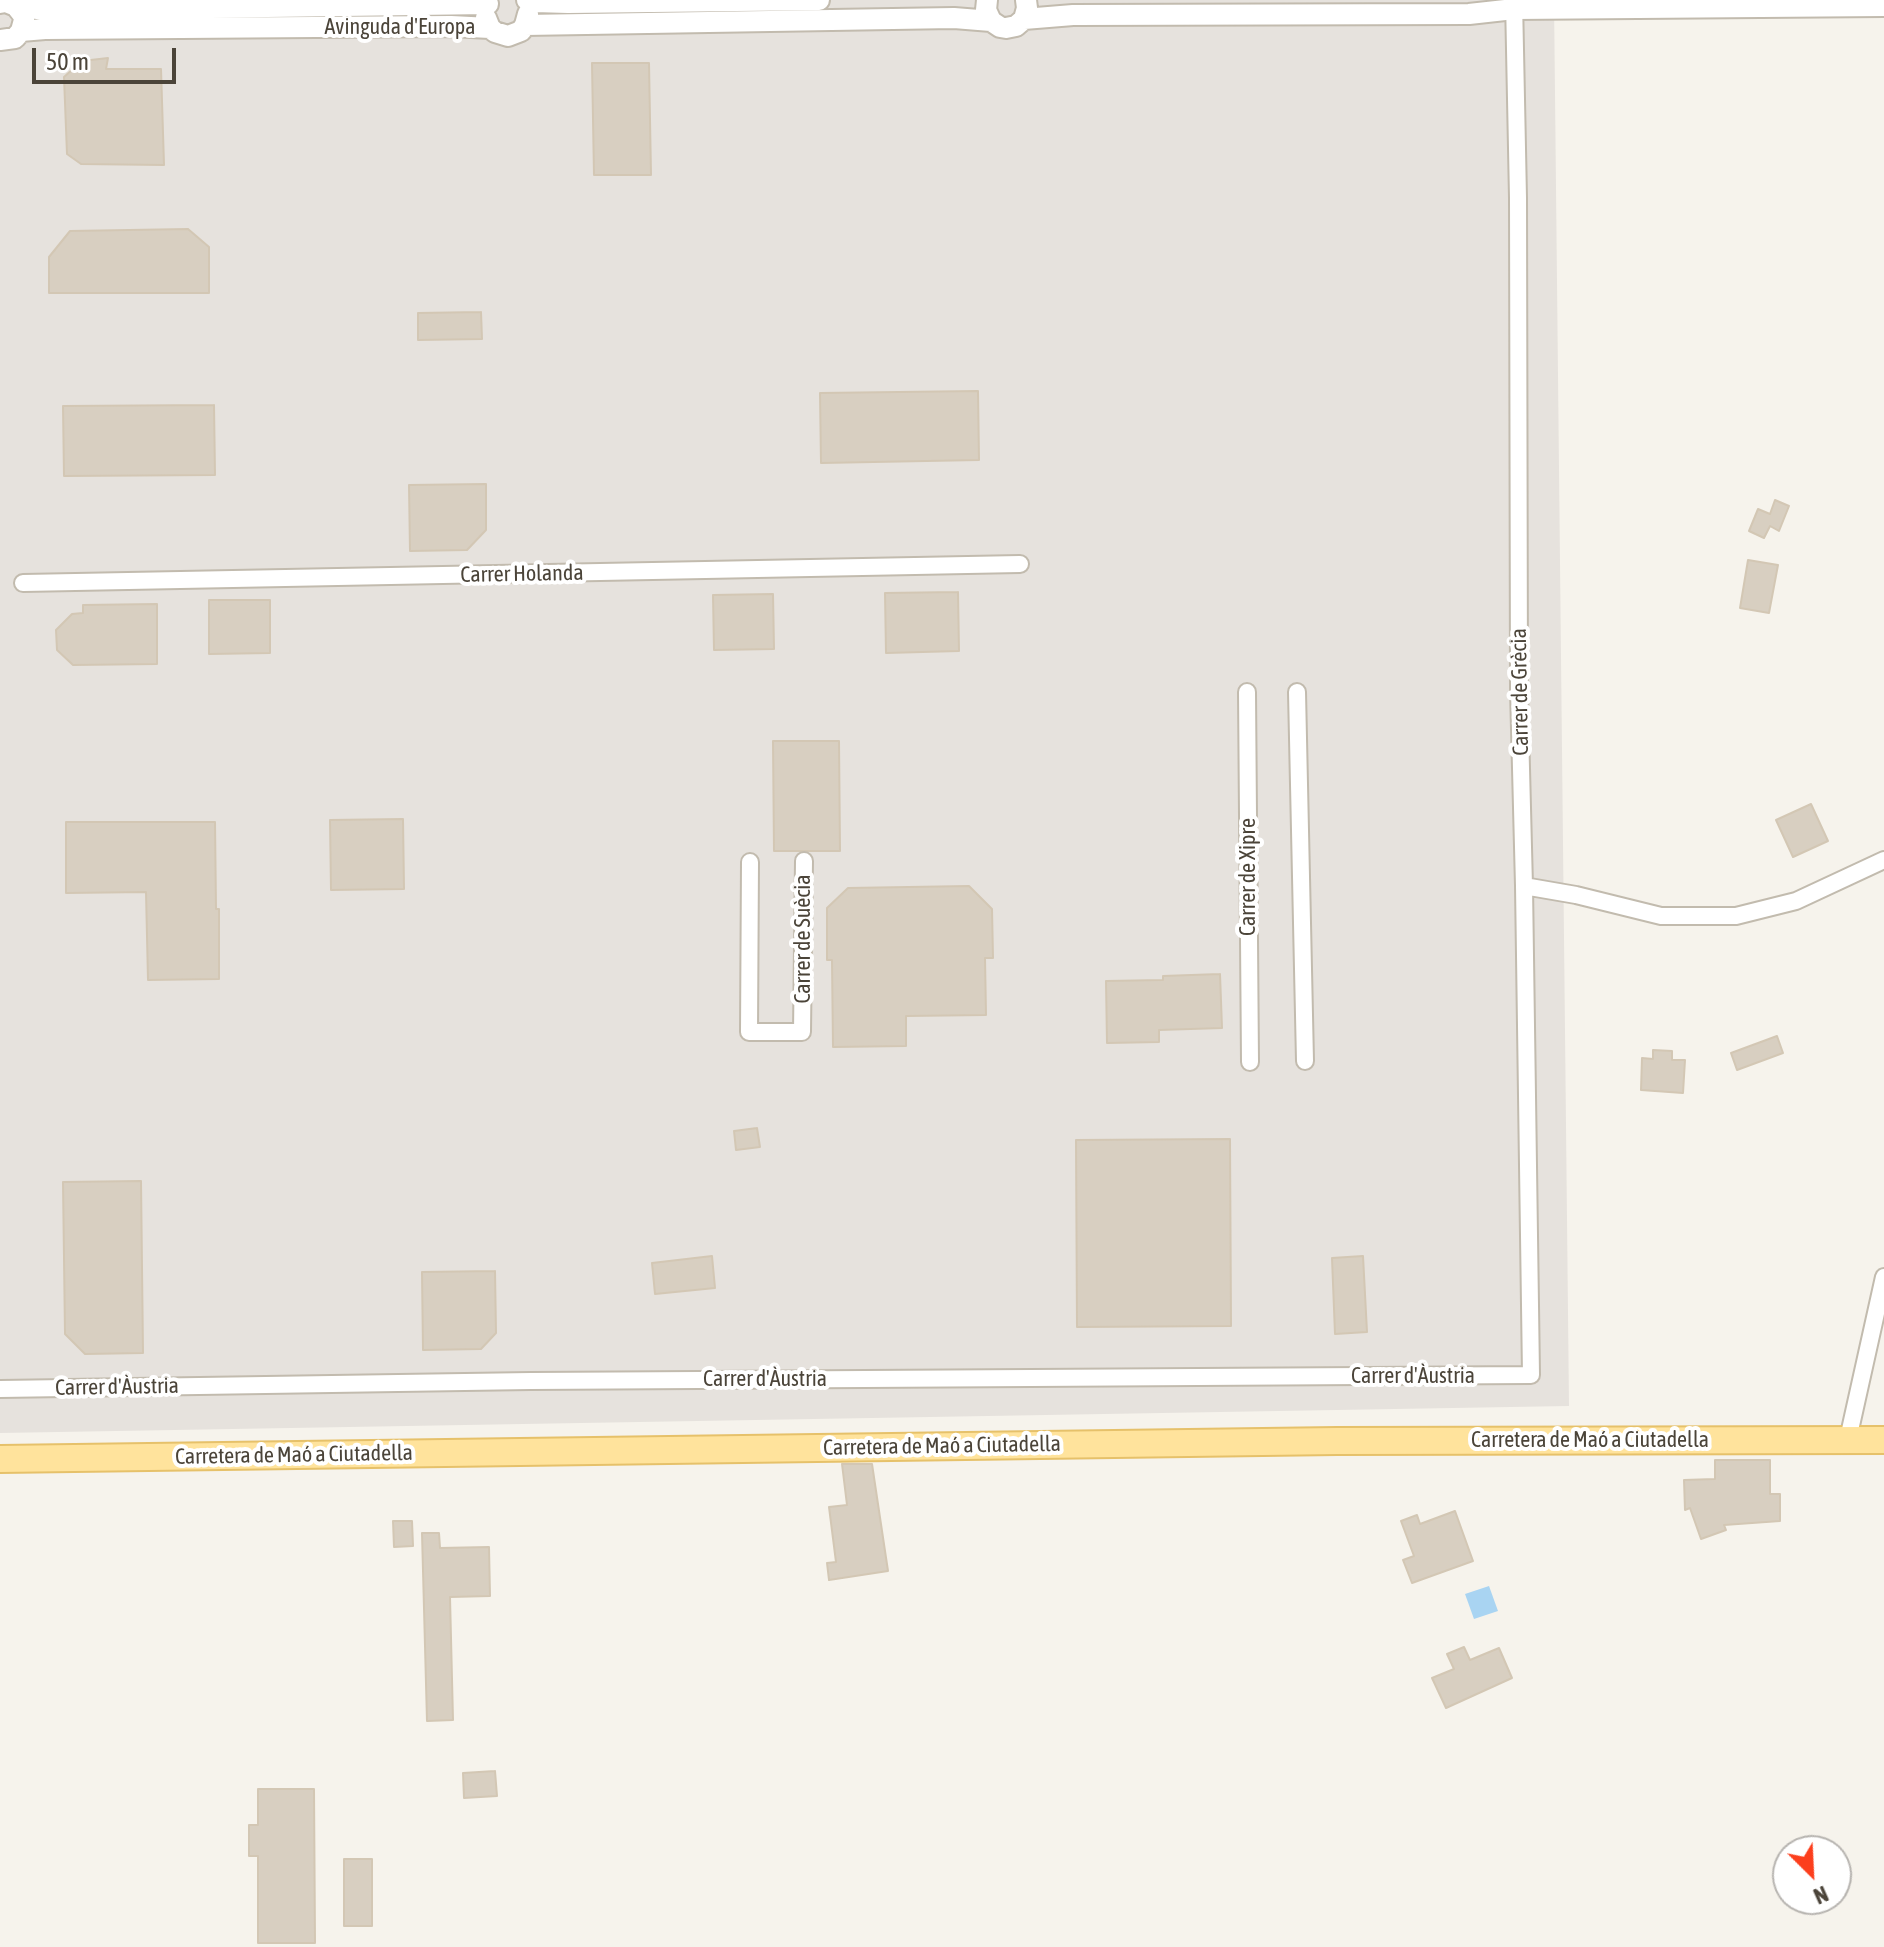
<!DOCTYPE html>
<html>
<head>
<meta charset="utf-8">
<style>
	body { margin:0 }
	#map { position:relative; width:1884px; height:1947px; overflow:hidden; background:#f6f3ec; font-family:"Asap Condensed",sans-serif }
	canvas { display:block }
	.north { position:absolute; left:1772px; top:1835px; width:80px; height:80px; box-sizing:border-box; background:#fff; border:2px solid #b7b4b0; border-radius:50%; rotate:156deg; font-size:22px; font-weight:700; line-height:32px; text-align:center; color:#4b4439 }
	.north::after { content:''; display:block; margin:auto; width:28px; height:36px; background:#fc3f1d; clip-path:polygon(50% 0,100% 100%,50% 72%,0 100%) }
	.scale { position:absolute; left:32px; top:48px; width:144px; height:36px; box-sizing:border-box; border:4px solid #4b4439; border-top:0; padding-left:10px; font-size:24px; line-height:28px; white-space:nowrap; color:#4b4439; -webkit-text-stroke:6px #fff; paint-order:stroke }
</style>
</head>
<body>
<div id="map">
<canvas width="1884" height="1947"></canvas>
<div class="north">N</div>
<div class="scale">50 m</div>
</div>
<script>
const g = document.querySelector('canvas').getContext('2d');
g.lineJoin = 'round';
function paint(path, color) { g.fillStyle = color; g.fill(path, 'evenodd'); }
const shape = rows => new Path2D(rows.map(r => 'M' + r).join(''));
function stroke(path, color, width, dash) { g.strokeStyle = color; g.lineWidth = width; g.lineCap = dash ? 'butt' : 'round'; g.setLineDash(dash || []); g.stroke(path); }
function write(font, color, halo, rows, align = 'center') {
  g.font = font + ' "Asap Condensed",sans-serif'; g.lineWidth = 8; g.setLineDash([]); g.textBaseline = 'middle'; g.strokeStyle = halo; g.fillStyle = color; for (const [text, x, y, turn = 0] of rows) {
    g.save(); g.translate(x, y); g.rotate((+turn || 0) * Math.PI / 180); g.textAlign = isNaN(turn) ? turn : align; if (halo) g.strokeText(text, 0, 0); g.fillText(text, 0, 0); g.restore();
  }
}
const industrial = shape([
	[0,0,1554,0,1569,1406,0,1433]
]);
const water = shape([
	[1489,1586,1498,1611,1474,1619,1465,1594]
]);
const building = shape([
	[108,58,106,69,161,69,164,165,81,164,67,154,64,77,82,61,108,58],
	[592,63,649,63,651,175,594,175,592,63],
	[188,229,209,247,209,293,49,293,49,257,70,231,188,229],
	[481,312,482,339,418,340,418,313,481,312],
	[978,391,979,460,821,463,820,393,978,391],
	[214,405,215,475,64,476,63,406,214,405],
	[486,484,486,530,467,550,410,551,409,485,486,484],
	[1775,500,1789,506,1779,531,1770,526,1764,538,1749,531,1758,509,1770,514,1775,500],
	[1748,560,1778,565,1769,613,1740,608,1748,560],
	[958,592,959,651,886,653,885,593,958,592],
	[773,594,774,649,714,650,713,595,773,594],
	[209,600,270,600,270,653,209,654,209,600],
	[157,604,157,664,73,665,57,650,56,630,72,614,83,613,83,605,157,604],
	[773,741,839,741,840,851,774,851,773,741],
	[1811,804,1828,841,1793,857,1776,820,1811,804],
	[403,819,404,889,331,890,330,820,403,819],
	[66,822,215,822,216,909,219,909,219,979,148,980,146,892,66,893,66,822],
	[969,886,992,909,993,958,985,958,986,1015,906,1016,906,1046,833,1047,832,960,827,960,827,908,848,888,969,886],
	[1220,974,1222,1028,1159,1030,1159,1042,1107,1043,1106,981,1163,980,1163,976,1220,974],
	[1777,1036,1783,1053,1737,1070,1731,1053,1777,1036],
	[1653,1050,1672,1051,1672,1060,1685,1060,1683,1093,1641,1090,1642,1058,1653,1059,1653,1050],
	[757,1128,760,1147,736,1150,734,1131,757,1128],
	[1230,1139,1231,1326,1077,1327,1076,1140,1230,1139],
	[141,1181,143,1353,85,1354,65,1334,63,1182,141,1181],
	[712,1256,715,1288,655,1294,652,1263,712,1256],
	[1363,1256,1367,1332,1335,1334,1332,1258,1363,1256],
	[495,1271,496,1333,481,1349,423,1350,422,1272,495,1271],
	[1715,1460,1770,1460,1770,1494,1780,1494,1780,1521,1724,1525,1726,1530,1701,1539,1690,1508,1685,1510,1684,1480,1715,1479,1715,1460],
	[842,1464,872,1464,888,1571,829,1580,827,1563,836,1562,829,1507,847,1505,842,1464],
	[1455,1511,1473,1561,1412,1583,1403,1560,1414,1556,1401,1521,1417,1515,1420,1524,1455,1511],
	[393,1521,412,1521,413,1546,394,1547,393,1521],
	[422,1533,439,1533,440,1548,489,1547,490,1596,450,1597,453,1720,427,1721,422,1533],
	[1464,1647,1470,1660,1499,1648,1512,1678,1446,1708,1432,1678,1454,1669,1447,1654,1464,1647],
	[495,1771,497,1796,464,1798,463,1773,495,1771],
	[258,1789,314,1789,315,1943,258,1943,258,1856,249,1856,249,1825,258,1825,258,1789],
	[344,1859,372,1859,372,1926,344,1926,344,1859]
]);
const minor = shape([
	[23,583,1020,564],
	[1247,692,1250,1062],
	[1297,692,1305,1061],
	[750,862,749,1032,802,1032,804,861],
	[1524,886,1576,895,1661,916,1736,916,1796,901,1884,860],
	[0,1389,531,1381,1531,1375,1524,886,1519,690,1518,198,1514,0],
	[1848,1439,1884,1277]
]);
const tertiary = shape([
	[527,0,535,2,568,3,819,0],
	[987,0,986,10,991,21,1000,27,1006,28,1016,26,1024,19,1027,8,1026,0],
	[0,3,6,2,16,6,23,15,24,20,21,31,15,38,0,40],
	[16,6,45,10,488,4],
	[486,18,490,28,495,32,508,36,521,31,525,25,528,14],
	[1024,19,1073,15,1469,14,1514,9,1884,6],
	[525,25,954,18,991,21],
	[21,31,45,29,451,26,490,28]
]);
const primary = shape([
	[0,1459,1337,1441,1884,1440]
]);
const streetNames = [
	["Avinguda d'Europa",400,27],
	["Carrer Holanda",522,574,-1],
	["Carrer de Grècia",1520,692,-91],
	["Carrer de Xipre",1248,877,-90],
	["Carrer de Suècia",803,939,-90],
	["Carrer d'Àustria",1413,1376],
	["Carrer d'Àustria",765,1379],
	["Carrer d'Àustria",117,1387,-1],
	["Carretera de Maó a Ciutadella",1590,1440],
	["Carretera de Maó a Ciutadella",942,1446,-1],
	["Carretera de Maó a Ciutadella",294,1455,-1]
];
paint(industrial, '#e6e2dd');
paint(water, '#a9d4f2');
paint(building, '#d8cfc1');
stroke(building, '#d3c7b4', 2);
stroke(minor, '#c2bbae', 20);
stroke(tertiary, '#c2bbae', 24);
stroke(primary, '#e6c16a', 30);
stroke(minor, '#fff', 16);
stroke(tertiary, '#fff', 20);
stroke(primary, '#ffe39c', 26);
write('22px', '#4b4439', '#fff', streetNames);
</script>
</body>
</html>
